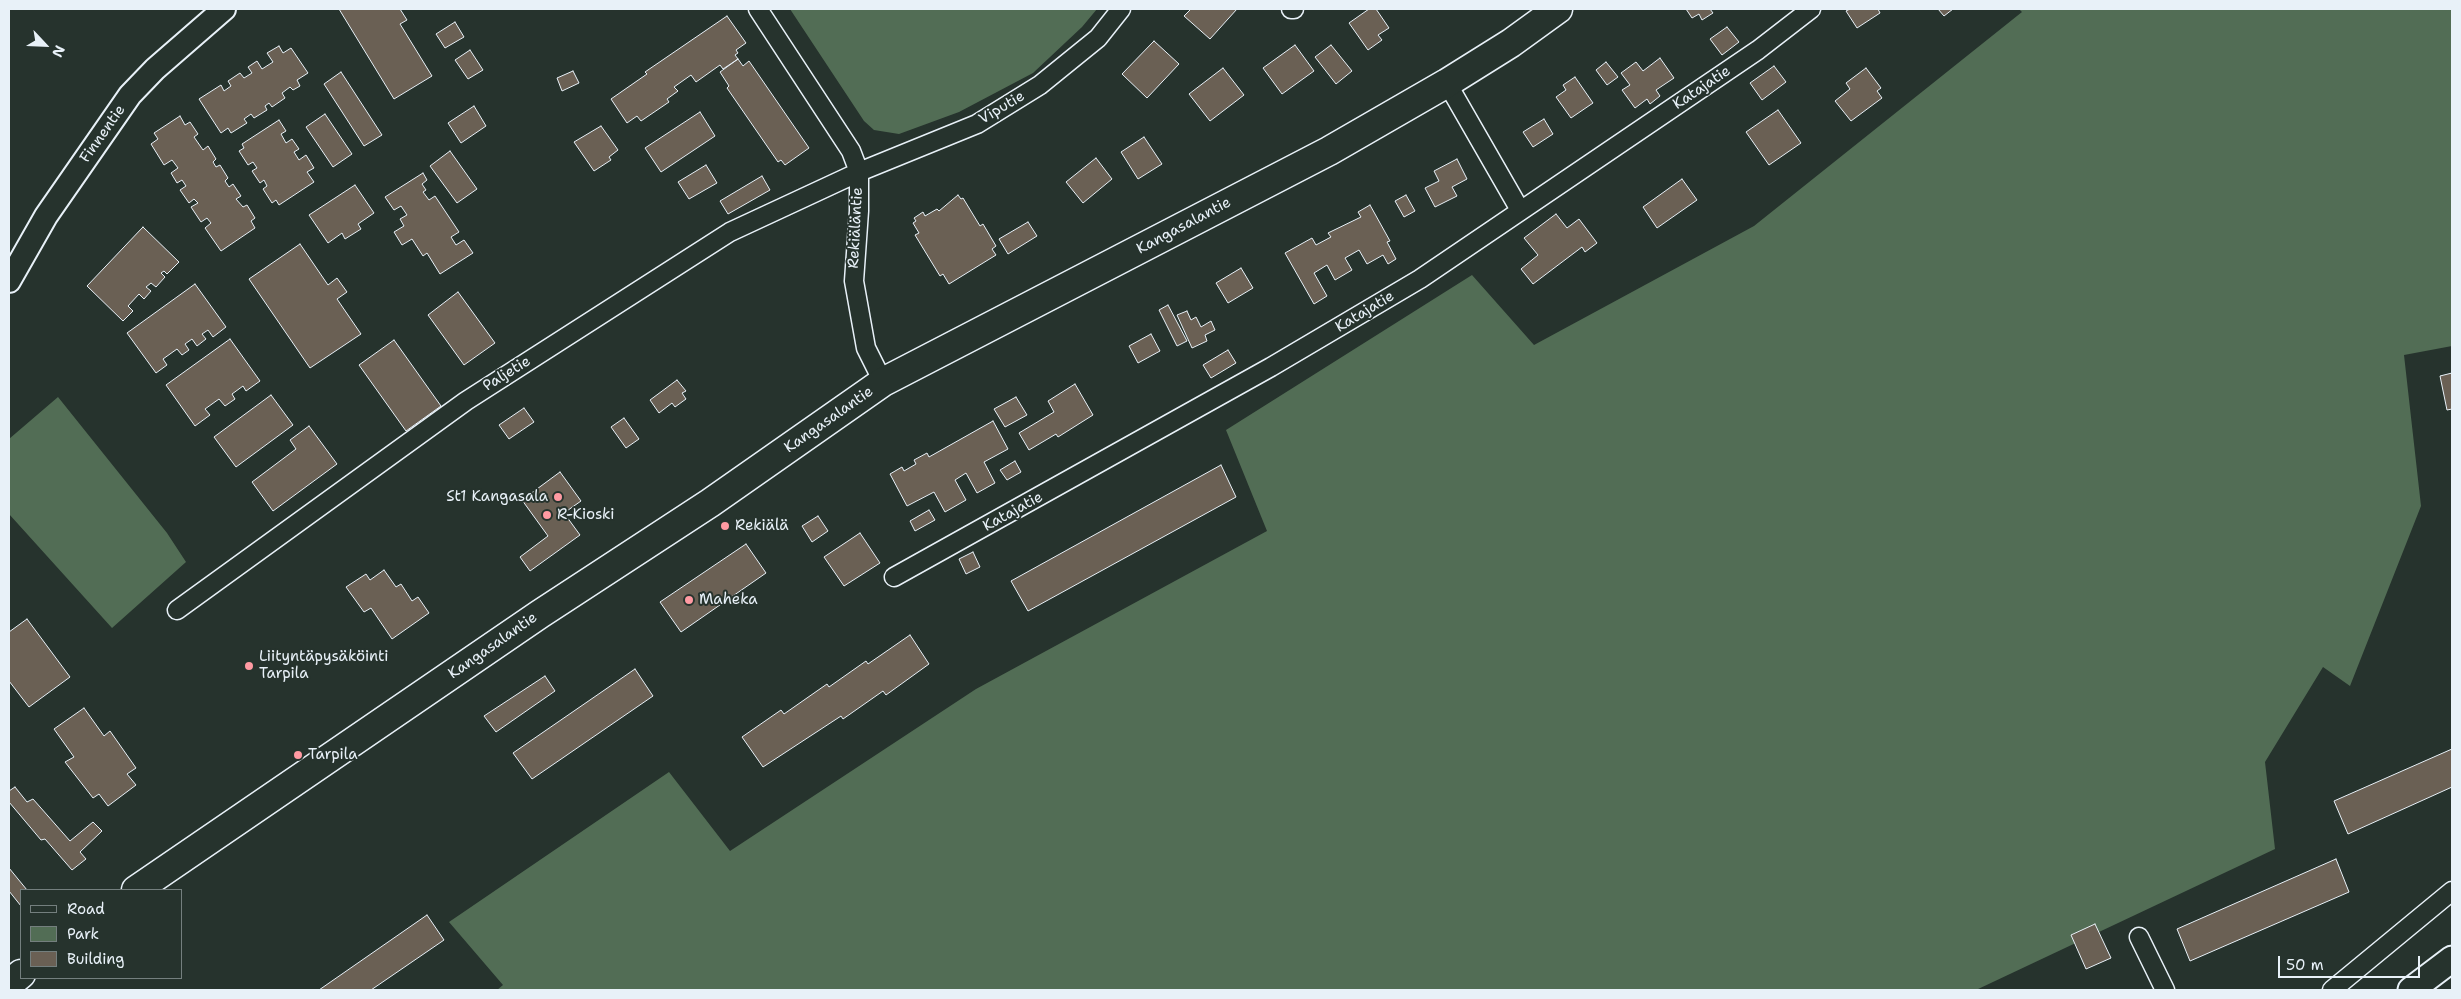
<!DOCTYPE html>
<html>
<head>
<meta charset="utf-8">
<style>
	body { margin:0 }
	#map { position:relative; width:2461px; height:999px; overflow:hidden; background:#26332d; font-family:"Shantell Sans",sans-serif }
	canvas { display:block }
	.frame { position:absolute; inset:0; border:10px solid #e8f1f8; pointer-events:none }
	.legend { position:absolute; left:20px; top:889px; width:162px; height:90px; box-sizing:border-box; background:#26332d; border:1px solid #747f7e; margin:0; padding:6px 9px; list-style:none; font-size:15px; color:#e8f1f8 }
	.legend li { display:flex; align-items:center; gap:10px; height:25px }
	.legend b { width:25px; border:1px solid #747f7e }
	.north { position:absolute; left:20px; top:20px; width:50px; height:50px; -webkit-text-stroke:4px #26332d; paint-order:stroke; rotate:115deg; font-size:14px; font-weight:700; line-height:20px; text-align:center; color:#e8f1f8 }
	.north::after { content:''; display:block; margin:auto; width:18px; height:22px; background:#e8f1f8; clip-path:polygon(50% 0,100% 100%,50% 72%,0 100%) }
	.scale { position:absolute; left:2278px; top:956px; width:142px; height:22px; box-sizing:border-box; border:2px solid #e8f1f8; border-top:0; padding-left:6px; font-size:15px; line-height:18px; white-space:nowrap; color:#e8f1f8; -webkit-text-stroke:4px #26332d; paint-order:stroke }
</style>
</head>
<body>
<div id="map">
<canvas width="2461" height="999"></canvas>
<div class="frame"></div>
<ul class="legend">
<li><b style="height:6px;background:#26332d"></b>Road</li>
<li><b style="height:14px;background:#526d55"></b>Park</li>
<li><b style="height:14px;background:#6a6054"></b>Building</li>
</ul>
<div class="north">N</div>
<div class="scale">50 m</div>
</div>
<script>
const g = document.querySelector('canvas').getContext('2d');
g.lineJoin = 'round';
function paint(path, color) { g.fillStyle = color; g.fill(path, 'evenodd'); }
const shape = rows => new Path2D(rows.map(r => 'M' + r).join(''));
function stroke(path, color, width, dash) { g.strokeStyle = color; g.lineWidth = width; g.lineCap = dash ? 'butt' : 'round'; g.setLineDash(dash || []); g.stroke(path); }
function write(font, color, halo, rows, align = 'center') {
  g.font = font + ' "Shantell Sans",sans-serif'; g.lineWidth = 4; g.setLineDash([]); g.textBaseline = 'middle'; g.strokeStyle = halo; g.fillStyle = color; for (const [text, x, y, turn = 0] of rows) {
    g.save(); g.translate(x, y); g.rotate((+turn || 0) * Math.PI / 180); g.textAlign = isNaN(turn) ? turn : align; if (halo) g.strokeText(text, 0, 0); g.fillText(text, 0, 0); g.restore();
  }
}
const green = shape([
	[790,9,1097,9,1082,27,1033,73,959,112,899,134,874,130,864,121],
	[2019,9,2452,9,2452,346,2404,355,2421,506,2350,686,2323,667,2265,762,2275,849,1976,990,497,990,503,985,449,922,669,772,730,851,976,689,1267,531,1226,430,1472,275,1534,345,1754,226,2022,12],
	[58,397,167,533,186,562,112,628,9,514,9,439]
]);
const building = shape([
	[339,9,400,9,407,20,400,24,432,76,394,99,339,9],
	[1191,9,1237,9,1210,39,1184,16,1191,9],
	[1369,9,1376,9,1389,28,1378,35,1382,40,1368,50,1349,23,1369,9],
	[1686,9,1710,9,1713,13,1702,20,1699,14,1692,18,1686,9],
	[1850,9,1878,9,1880,13,1857,28,1846,11,1850,9],
	[1938,9,1953,9,1944,16,1938,9],
	[727,16,746,43,736,50,738,53,735,55,738,59,723,69,720,65,696,82,691,75,674,87,678,91,667,99,669,102,641,121,637,116,627,123,611,99,647,74,645,72,727,16],
	[455,22,464,37,445,48,436,34,455,22],
	[1727,27,1739,42,1722,55,1710,39,1727,27],
	[1154,41,1179,64,1147,98,1122,74,1154,41],
	[1295,45,1314,71,1282,94,1263,68,1295,45],
	[1331,45,1352,71,1336,84,1315,57,1331,45],
	[279,46,283,53,291,48,308,73,297,80,300,86,293,90,290,87,282,93,285,98,272,107,269,103,265,106,267,110,254,118,251,114,244,119,247,123,231,133,228,128,221,133,199,99,221,85,224,91,231,86,228,81,240,73,244,78,252,73,248,67,257,61,262,69,273,62,267,53,279,46],
	[470,50,483,70,468,79,455,60,470,50],
	[1660,58,1674,78,1656,90,1660,96,1650,104,1647,99,1635,108,1622,90,1630,85,1621,73,1636,62,1643,71,1660,58],
	[738,59,743,66,749,61,809,148,785,165,781,160,778,162,727,88,729,86,720,72,738,59],
	[1606,62,1618,77,1607,85,1596,70,1606,62],
	[1774,66,1786,82,1762,100,1750,83,1774,66],
	[1223,68,1244,95,1210,121,1189,94,1223,68],
	[1866,68,1881,88,1877,91,1882,98,1851,121,1835,101,1850,89,1846,83,1866,68],
	[573,71,579,83,562,91,557,78,573,71],
	[341,72,382,135,364,146,324,84,341,72],
	[1575,77,1593,103,1571,118,1556,97,1566,90,1563,85,1575,77],
	[474,106,486,126,461,143,448,123,474,106],
	[1778,110,1801,143,1769,165,1746,132,1778,110],
	[700,112,715,136,661,172,645,148,700,112],
	[325,114,352,154,333,167,306,127,325,114],
	[180,116,185,125,190,122,198,134,194,137,203,150,208,146,216,159,213,162,216,167,220,165,228,178,225,181,229,187,233,184,241,196,236,199,243,207,247,205,255,218,251,221,255,228,221,251,205,228,211,223,207,218,201,222,191,207,198,203,194,199,189,203,180,190,186,186,182,180,177,183,171,173,178,168,172,160,164,165,151,144,158,139,154,133,180,116],
	[1544,119,1553,134,1533,147,1523,132,1544,119],
	[279,120,286,131,281,134,286,143,292,139,299,149,294,152,299,160,306,155,314,168,307,172,314,182,279,205,276,200,272,203,263,189,267,186,264,180,260,183,252,171,257,168,253,162,248,165,239,151,244,148,242,144,279,120],
	[601,126,618,150,609,157,611,160,594,171,574,142,601,126],
	[1144,137,1162,164,1138,179,1121,152,1144,137],
	[450,151,477,189,457,203,430,166,450,151],
	[1096,158,1112,179,1083,203,1066,182,1096,158],
	[1457,159,1467,179,1452,187,1457,196,1435,207,1425,188,1439,181,1434,171,1457,159],
	[706,165,717,183,689,199,678,182,706,165],
	[423,173,427,180,422,184,426,190,423,192,429,200,435,196,459,232,451,237,456,245,464,240,473,253,440,274,427,253,423,256,412,239,402,245,394,232,404,226,400,219,407,215,401,206,394,210,385,197,423,173],
	[762,176,770,190,728,214,720,201,762,176],
	[1682,179,1697,200,1657,228,1643,207,1682,179],
	[355,185,374,213,358,224,361,229,345,239,342,233,328,243,309,215,355,185],
	[958,195,961,199,963,198,980,226,983,224,996,246,992,249,996,255,949,284,943,274,940,276,915,235,919,233,913,223,916,221,914,218,923,212,925,216,937,209,939,211,958,195],
	[1406,195,1415,211,1404,217,1395,201,1406,195],
	[1370,205,1390,241,1387,242,1396,259,1388,264,1383,255,1367,264,1359,250,1345,258,1352,270,1335,280,1327,265,1314,273,1327,296,1314,304,1285,253,1312,238,1316,245,1331,237,1328,233,1361,217,1358,212,1370,205],
	[1556,214,1567,228,1579,219,1597,243,1585,252,1582,247,1533,284,1521,269,1538,255,1524,238,1556,214],
	[1028,222,1037,236,1008,254,999,239,1028,222],
	[143,227,179,262,167,274,164,271,161,273,165,277,156,287,151,283,146,287,151,291,144,299,139,294,128,306,133,311,123,321,87,286,143,227],
	[300,244,328,285,337,278,347,292,337,299,361,334,310,368,249,279,300,244],
	[1241,268,1253,288,1228,303,1216,283,1241,268],
	[195,284,226,327,213,337,208,330,202,334,206,339,197,346,192,339,185,344,189,350,182,355,177,349,163,359,167,365,156,373,127,333,195,284],
	[458,292,495,343,464,365,428,315,458,292],
	[1168,305,1187,341,1177,346,1159,310,1168,305],
	[1187,311,1191,320,1196,317,1201,327,1211,321,1215,330,1205,335,1207,341,1192,348,1177,315,1187,311],
	[1151,334,1160,351,1138,363,1129,346,1151,334],
	[230,339,260,381,246,391,243,386,232,394,235,399,225,406,219,399,205,409,210,415,195,426,166,385,230,339],
	[394,340,441,406,406,431,359,365,394,340],
	[1228,350,1236,363,1211,378,1203,365,1228,350],
	[2452,373,2452,409,2447,410,2440,376,2452,373],
	[677,380,686,391,682,393,686,399,675,407,672,403,659,413,650,400,677,380],
	[1075,384,1093,415,1058,437,1056,434,1029,450,1019,433,1054,412,1048,401,1075,384],
	[271,395,293,425,236,467,214,437,271,395],
	[1016,397,1027,415,1005,427,994,409,1016,397],
	[524,408,534,422,509,439,499,425,524,408],
	[624,418,639,439,626,448,611,427,624,418],
	[993,421,1008,449,984,462,995,483,977,493,966,473,955,480,966,500,945,512,934,492,907,506,890,474,902,467,904,471,916,464,914,460,927,453,929,457,993,421],
	[309,426,337,464,273,511,252,482,296,449,290,440,309,426],
	[1015,461,1021,472,1007,480,1000,470,1015,461],
	[1221,465,1236,497,1028,611,1011,581,1221,465],
	[560,472,581,501,564,513,580,535,530,571,520,557,548,536,522,500,560,472],
	[929,510,935,520,915,531,910,521,929,510],
	[818,516,828,531,812,542,802,526,818,516],
	[860,533,880,563,844,586,824,557,860,533],
	[746,544,766,573,681,632,660,602,746,544],
	[973,552,980,567,966,574,959,559,973,552],
	[384,570,396,587,401,584,412,601,418,597,429,613,392,639,371,608,364,612,346,587,366,574,370,580,384,570],
	[27,619,70,677,29,707,9,681,9,632,27,619],
	[910,635,929,664,886,695,883,691,843,719,841,716,763,767,742,737,781,710,784,714,827,684,829,687,866,661,868,664,910,635],
	[635,669,653,696,532,779,513,753,635,669],
	[545,676,555,691,496,732,484,716,545,676],
	[84,708,104,736,110,731,136,768,127,774,136,785,108,806,99,794,93,798,65,762,74,757,54,729,84,708],
	[2452,749,2452,787,2348,834,2334,801,2452,749],
	[15,787,27,802,33,799,70,841,93,822,102,831,80,852,86,859,72,870,45,839,41,840,9,802,9,791,15,787],
	[2336,859,2349,892,2190,961,2177,929,2336,859],
	[9,868,27,890,21,890,21,906,9,891,9,868],
	[427,915,444,940,371,990,319,990,427,915],
	[2095,924,2111,958,2086,969,2071,935,2095,924]
]);
const minor = shape([
	[758,9,851,151,859,172,859,211,854,281,866,348,883,382],
	[1291,9,1294,9],
	[1447,83,1520,210],
	[894,577,1271,367,1420,279,1758,50,1811,9],
	[177,610,466,401,730,232,859,172,977,124,1040,85,1098,38,1121,9],
	[2139,937,2165,990],
	[2332,990,2452,891]
]);
const tertiary = shape([
	[9,281,46,216,130,95,155,69,224,9]
]);
const secondary = shape([
	[2411,990,2452,959]
]);
const primary = shape([
	[136,890,540,614,710,503,883,382,1329,151,1447,83,1511,43,1558,9],
	[9,984,21,974]
]);
const markers = [
	[558,497,5,"#ff9aa2"],
	[547,515,5,"#ff9aa2"],
	[725,526,5,"#ff9aa2"],
	[689,600,5,"#ff9aa2"],
	[249,666,5,"#ff9aa2"],
	[298,755,5,"#ff9aa2"]
];
const streetNames = [
	["Katajatie",1702,88,-34],
	["Viputie",1002,108,-31],
	["Finnentie",103,134,-55],
	["Kangasalantie",1184,226,-28],
	["Rekiäläntie",856,228,-87],
	["Katajatie",1365,312,-31],
	["Paljetie",507,374,-32],
	["Kangasalantie",829,420,-35],
	["Katajatie",1013,512,-29],
	["Kangasalantie",493,646,-35]
];
const poiNames = [
	["St1 Kangasala",548,497,"right"],
	["R-Kioski",557,515],
	["Rekiälä",735,526],
	["Maheka",699,600],
	["Liityntäpysäköinti",259,657],
	["Tarpila",259,674],
	["Tarpila",308,755]
];
paint(green, '#526d55');
paint(building, '#6a6054');
stroke(building, '#e8f1f8', 1);
stroke(minor, '#e8f1f8', 21);
stroke(tertiary, '#e8f1f8', 26);
stroke(secondary, '#e8f1f8', 29);
stroke(primary, '#e8f1f8', 31);
stroke(minor, '#26332d', 18);
stroke(tertiary, '#26332d', 22);
stroke(secondary, '#26332d', 25);
stroke(primary, '#26332d', 28);
for (const [x, y, r, color] of markers) { const dot = new Path2D(); dot.arc(x, y, r, 0, 2 * Math.PI); g.fillStyle = color; g.fill(dot); stroke(dot, '#26332d', 2); }
write('15px', '#e8f1f8', '#26332d', streetNames);
write('15px', '#e8f1f8', '#26332d', poiNames, 'left');
</script>
</body>
</html>
